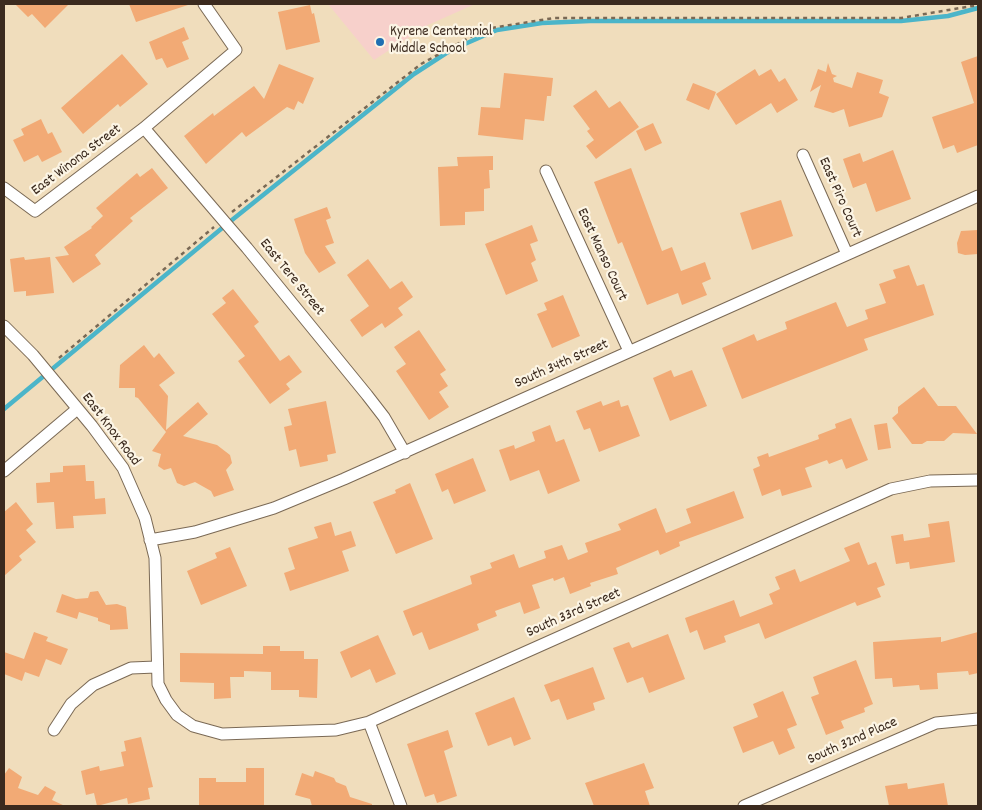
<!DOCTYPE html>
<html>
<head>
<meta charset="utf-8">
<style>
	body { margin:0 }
	#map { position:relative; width:982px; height:810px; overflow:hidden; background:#f0ddbc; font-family:Dekko,sans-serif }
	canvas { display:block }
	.frame { position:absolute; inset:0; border:5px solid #3b2a1e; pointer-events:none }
</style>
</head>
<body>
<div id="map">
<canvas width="982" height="810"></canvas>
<div class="frame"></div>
</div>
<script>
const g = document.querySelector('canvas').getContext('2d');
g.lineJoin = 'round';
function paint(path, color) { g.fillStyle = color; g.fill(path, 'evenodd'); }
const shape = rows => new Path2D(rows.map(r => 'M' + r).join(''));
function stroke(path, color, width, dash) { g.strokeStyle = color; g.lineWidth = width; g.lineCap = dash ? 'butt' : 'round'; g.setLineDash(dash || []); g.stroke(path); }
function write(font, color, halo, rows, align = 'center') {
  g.font = font + ' Dekko,sans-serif'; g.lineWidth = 4.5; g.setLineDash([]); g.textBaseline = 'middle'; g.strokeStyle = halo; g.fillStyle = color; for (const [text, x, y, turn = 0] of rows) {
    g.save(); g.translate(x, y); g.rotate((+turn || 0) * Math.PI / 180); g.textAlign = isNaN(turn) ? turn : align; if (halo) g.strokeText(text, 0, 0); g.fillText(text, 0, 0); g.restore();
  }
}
const built = shape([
	[328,4,475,4,428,25,374,60]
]);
const stream = shape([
	[4,409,227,224,414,74,451,50,497,30,542,23,590,21,901,21,948,16,978,8]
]);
const building = shape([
	[15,4,69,4,45,28,32,14,28,17],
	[129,4,188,4,188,5,136,22],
	[310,5,312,14,314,13,320,42,286,50,278,12],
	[184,27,189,39,182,42,189,59,167,68,162,58,156,60,149,42],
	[122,54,148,84,120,107,118,104,83,134,61,108],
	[978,56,978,145,957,153,954,145,943,149,932,117,974,103,961,62],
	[828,63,832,74,837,76,833,78,834,82,852,88,857,72,883,80,879,93,889,97,882,117,849,127,844,109,833,113,814,107,821,85,810,92,818,69,826,72],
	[279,64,314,78,303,104,298,101,294,110,287,107,246,137,242,132,206,164,184,136,213,113,214,116,254,86,264,99],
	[755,69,759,76,771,69,779,82,785,78,798,100,777,113,771,103,736,125,716,94],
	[504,73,553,78,551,96,547,96,544,121,525,119,523,140,478,135,481,107,500,108],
	[693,83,716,92,709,110,686,100],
	[596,90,609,108,620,101,639,127,596,159,586,146,594,140,587,131,590,129,573,106],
	[41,119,48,134,52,132,62,152,42,162,38,155,24,162,13,140,24,135,21,129],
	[653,123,662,143,645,151,636,131],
	[893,150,911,199,876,212,866,183,853,188,843,159,860,153,863,162],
	[493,156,493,170,489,170,490,188,484,189,484,211,465,212,465,225,440,226,438,167,458,166,457,157],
	[152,168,168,188,130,218,133,221,95,255,101,264,73,283,55,257,69,255,64,247,92,228,91,227,103,216,96,208,137,173,140,177],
	[631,168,662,251,672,247,681,271,705,262,711,279,702,283,707,295,682,305,678,293,647,305,622,242,618,244,594,182],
	[781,200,793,236,752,250,740,213],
	[327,207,331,218,326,220,334,243,325,246,336,263,319,273,305,253,294,219],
	[532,225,538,241,530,244,536,260,531,263,538,281,506,295,485,244],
	[978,230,978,254,965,255,958,253,957,243,961,231],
	[24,257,25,260,50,257,54,293,26,296,26,291,14,292,10,259],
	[368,259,390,289,402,281,413,297,398,308,403,315,385,328,382,323,362,337,350,320,369,306,347,275],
	[909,265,917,286,924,284,934,315,864,339,868,350,742,399,722,348,754,334,757,341,787,329,785,322,836,302,847,327,868,319,865,310,886,303,879,284,896,278,893,270],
	[233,289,259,322,254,326,280,361,289,355,302,372,286,384,290,389,270,404,238,361,245,356,212,314,226,303,222,298],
	[563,295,580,336,552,348,537,314,547,310,544,303],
	[419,330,446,370,440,374,448,386,439,392,449,407,429,420,396,371,406,364,394,347],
	[144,345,154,358,159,353,175,373,159,385,168,396,166,430,198,402,208,414,183,436,217,445,230,455,232,463,226,470,234,490,214,497,211,491,195,482,184,486,177,483,171,468,164,470,158,466,161,454,152,451,166,432,138,398,135,397,135,388,119,388,120,365],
	[671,370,674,377,692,370,707,406,670,421,653,378],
	[924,387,938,406,956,406,977,434,953,433,944,441,927,441,922,444,912,444,892,418,898,413,898,407],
	[619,400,621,407,628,405,640,436,599,452,590,428,584,430,576,411,601,401,603,406],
	[326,401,336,453,327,455,328,461,300,467,296,449,289,451,284,427,292,425,288,409],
	[851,418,868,460,846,469,842,459,829,464,827,460,805,468,812,487,782,496,780,489,762,496,753,469,760,466,757,457,768,453,769,457,819,439,818,435,836,428,835,424],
	[887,423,891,448,878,450,874,425],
	[550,425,556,442,564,439,580,481,548,494,539,470,510,481,499,450,514,445,515,449,535,441,532,432],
	[473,458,486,491,454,504,448,489,442,492,435,474],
	[85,465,86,481,94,481,95,499,105,498,106,514,73,516,74,528,56,529,54,502,37,503,36,483,50,482,50,473,63,472,63,466],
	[410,483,433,539,396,554,373,502,396,493,395,490],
	[734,491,744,518,679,542,680,546,660,555,658,550,616,568,618,574,590,583,591,586,570,594,564,577,554,581,553,578,532,585,540,608,524,614,520,602,495,611,497,616,477,624,479,630,429,650,422,632,413,636,403,611,472,584,470,576,492,568,490,563,514,554,519,568,546,558,544,551,562,545,568,560,588,552,585,543,621,530,618,524,656,508,666,533,691,523,686,509],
	[16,502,33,524,26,530,36,542,19,556,22,560,4,576,4,512],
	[949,521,955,562,910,569,909,562,896,564,891,536,903,534,904,541,930,537,928,524],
	[331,522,335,536,351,531,356,546,342,551,349,571,290,591,284,573,295,569,288,548,318,538,314,527],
	[859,542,868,565,876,562,885,585,877,588,881,597,857,606,855,602,765,639,759,623,724,636,726,642,704,650,697,630,690,633,685,618,734,600,740,617,773,604,769,594,780,589,775,577,795,569,800,582,850,561,844,548],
	[230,547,247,586,201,605,187,571,217,558,215,553],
	[98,591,106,605,117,604,126,607,128,629,110,630,110,625,98,621,98,618,79,612,77,619,56,612,62,594,76,599,88,598,90,592],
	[34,632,48,637,46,641,68,649,61,665,46,659,39,677,25,672,22,681,4,674,4,652,24,659],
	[978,632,978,673,969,675,968,671,937,673,938,689,920,690,919,685,893,687,892,678,875,679,873,642,941,637,941,642],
	[668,634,685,679,649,693,643,677,627,683,613,648,629,642,632,648],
	[378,635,396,674,376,683,370,669,351,678,340,652],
	[263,646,280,646,280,651,304,651,304,659,318,659,317,698,299,697,299,690,271,690,271,672,244,671,244,677,230,677,231,698,214,699,214,683,180,682,180,653,263,654],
	[856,660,873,704,864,708,865,712,841,721,844,728,826,735,811,697,819,694,813,677],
	[593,667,605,699,593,703,595,710,567,720,559,699,551,702,544,685],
	[783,691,797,725,787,729,795,748,779,755,773,741,743,753,733,727,758,717,753,704],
	[514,697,531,739,514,746,511,737,488,746,475,713],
	[448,730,453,747,444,751,457,796,437,803,434,794,425,797,407,744],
	[141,737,153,787,148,788,150,799,128,804,127,798,97,806,94,793,86,795,81,771,99,766,100,771,124,766,121,752,126,751,124,741],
	[644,763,654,788,645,791,650,806,594,806,585,783],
	[9,768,22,777,18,788,38,795,45,786,56,792,52,800,65,806,4,806,4,775],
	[246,768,264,768,264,806,199,806,199,778,216,778,216,782,246,782],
	[315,771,334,778,336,782,346,786,350,797,372,804,372,806,312,806,310,799,295,795,302,773,313,777],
	[907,783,908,789,944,783,948,806,889,806,885,786]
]);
const path = shape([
	[232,212,421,64,485,29,554,18,901,18,978,5],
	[59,358,214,227]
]);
const street = shape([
	[144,128,247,248,367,395,384,417,405,453],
	[803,155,847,254],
	[546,171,629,351],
	[4,188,35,211,144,128,236,50,204,4],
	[4,326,33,355,92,426,123,468,145,518,155,558,158,684,166,700,177,715,193,726,222,734,336,730,369,722,891,489,930,481,978,480],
	[4,471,76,410],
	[150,540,195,532,274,508,344,479,978,196],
	[369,722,401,806],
	[54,730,71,704,93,685,131,668,156,667],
	[744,806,936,723,978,719]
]);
const markers = [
	[380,42,5,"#1f6fb2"]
];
const poiNames = [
	["Kyrene Centennial",390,33],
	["Middle School",390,50]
];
const streetNames = [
	["East Winona Street",77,161,-37],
	["East Piro Court",839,198,66],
	["East Manso Court",601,255,65],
	["East Tere Street",291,278,51],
	["South 34th Street",562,365,-24],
	["East Knox Road",110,430,53],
	["South 33rd Street",574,614,-24],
	["South 32nd Place",853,742,-24]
];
paint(built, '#f7d0cb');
stroke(stream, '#4bb5c9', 4.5);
paint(building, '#f2aa75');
stroke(street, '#7a6955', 13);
stroke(path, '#7a6955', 2.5, [4, 4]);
stroke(street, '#fff', 11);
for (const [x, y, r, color] of markers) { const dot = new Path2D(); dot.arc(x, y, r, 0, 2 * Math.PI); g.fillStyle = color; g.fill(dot); stroke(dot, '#fcf5e5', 2); }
write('15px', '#3b2a1e', '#fcf5e5', poiNames, 'left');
write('15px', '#3b2a1e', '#fcf5e5', streetNames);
</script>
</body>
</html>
